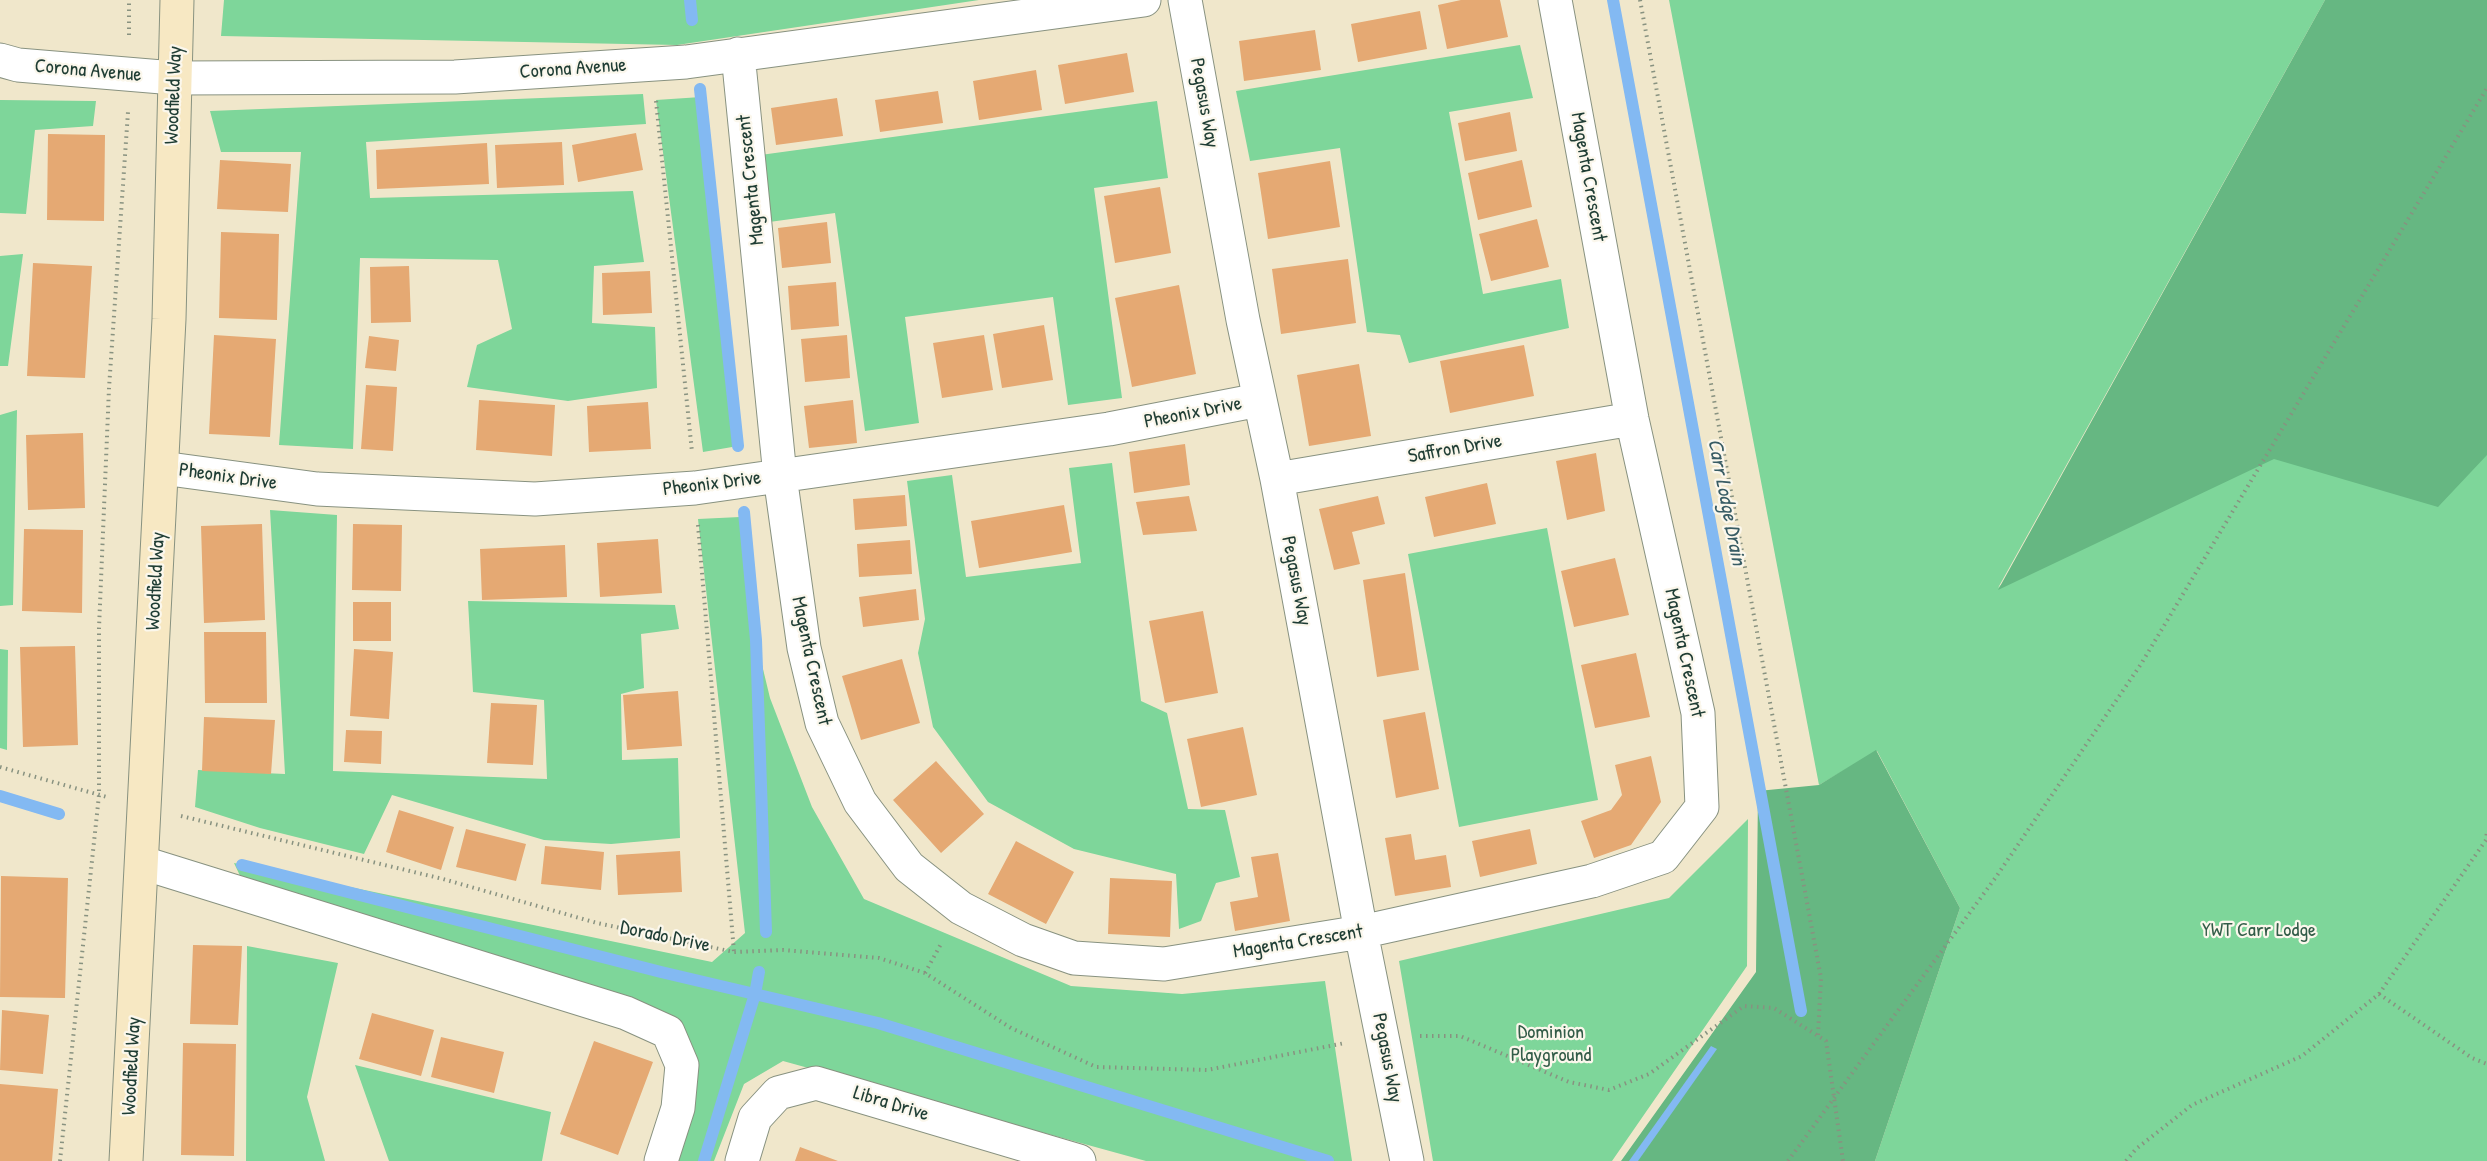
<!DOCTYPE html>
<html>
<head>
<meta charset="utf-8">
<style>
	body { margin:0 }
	canvas { display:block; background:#f0e7cb }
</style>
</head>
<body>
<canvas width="2487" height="1161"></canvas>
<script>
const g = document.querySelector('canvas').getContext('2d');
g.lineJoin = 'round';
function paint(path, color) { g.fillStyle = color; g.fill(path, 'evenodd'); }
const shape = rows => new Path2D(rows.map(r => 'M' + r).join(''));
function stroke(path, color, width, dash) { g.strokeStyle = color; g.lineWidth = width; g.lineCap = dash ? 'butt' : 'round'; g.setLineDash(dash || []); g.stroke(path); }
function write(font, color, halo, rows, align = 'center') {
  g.font = font + ' "Patrick Hand",sans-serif'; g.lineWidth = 4.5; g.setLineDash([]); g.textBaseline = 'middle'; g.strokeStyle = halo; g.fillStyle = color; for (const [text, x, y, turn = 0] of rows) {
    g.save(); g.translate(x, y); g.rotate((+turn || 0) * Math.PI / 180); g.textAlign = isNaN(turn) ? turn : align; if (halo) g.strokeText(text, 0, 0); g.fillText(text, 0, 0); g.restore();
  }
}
const green = shape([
	[224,0,979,0,677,45,221,36],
	[1669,0,2325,0,1998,588,2487,96,2487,1161,1875,1161,1960,908,1877,751,1819,785],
	[1520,45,1533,98,1449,112,1483,294,1561,279,1569,328,1409,363,1400,335,1367,332,1340,148,1250,161,1236,91],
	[643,94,646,124,366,142,370,198,633,191,644,262,594,266,592,323,655,327,657,388,568,401,467,387,477,345,512,329,498,260,360,258,353,449,279,445,301,152,221,152,210,111],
	[701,97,738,446,703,452,656,100],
	[0,100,96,101,93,126,35,130,26,214,0,213],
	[1157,101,1168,178,1094,188,1122,398,1068,405,1053,297,905,317,919,423,865,431,835,213,762,223,753,156],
	[23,254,8,366,0,366,0,256],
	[17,410,13,605,0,606,0,415],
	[1112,463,1141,701,1167,713,1188,809,1225,810,1240,877,1216,883,1201,921,1179,929,1176,874,1074,849,988,802,933,727,918,653,925,619,907,481,952,475,966,577,1081,563,1069,468],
	[270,510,337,515,333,771,547,779,544,700,473,692,468,601,675,605,679,629,641,634,644,688,621,694,622,760,678,758,680,838,611,844,544,840,392,795,364,854,260,828,195,807,198,770,285,774],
	[740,517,756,640,770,698,812,807,864,899,1071,986,1182,994,1325,981,1352,1161,1146,1161,783,1061,744,1084,714,1161,653,1161,682,1025,242,880,234,863,712,962,745,933,698,519],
	[1547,528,1598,800,1459,827,1408,554],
	[0,649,8,650,7,750,0,748],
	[1748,819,1747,966,1612,1161,1433,1161,1399,961,1669,898],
	[247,946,338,963,307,1097,325,1161,246,1161],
	[355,1065,551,1112,542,1161,389,1161]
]);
const forest = shape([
	[2325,0,2487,0,2487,455,2438,507,2274,459,1998,590],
	[1876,750,1960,908,1875,1161,1621,1161,1756,972,1758,791,1819,785]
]);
const water = shape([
	[1711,1046,1717,1049,1638,1161,1629,1161]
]);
const stream = shape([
	[690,0,692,20],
	[1613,0,1801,1011],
	[700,89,738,446],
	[744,512,756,640,766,932],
	[0,796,59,814],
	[242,865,661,972,878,1023,1328,1161],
	[704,1161,755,994,759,972]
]);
const building = shape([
	[1461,0,1500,0,1508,37,1447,49,1438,5],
	[1420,11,1427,49,1358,62,1351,24],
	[1315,30,1321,70,1244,81,1239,41],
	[1127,53,1134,92,1065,104,1058,65],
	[1036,70,1042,110,979,120,973,81],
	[938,91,943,123,880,132,875,100],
	[837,98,843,136,776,145,771,108],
	[1510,112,1517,151,1465,161,1458,123],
	[636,133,643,170,578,182,572,145],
	[48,134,105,135,104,221,47,220],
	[562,142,564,185,497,188,495,145],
	[487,143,489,184,377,189,376,150],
	[220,160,291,164,288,212,217,209],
	[1522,160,1532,207,1478,220,1468,173],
	[1330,161,1340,227,1268,239,1258,173],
	[1160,187,1171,253,1115,263,1104,196],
	[1537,219,1549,267,1491,281,1479,234],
	[827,222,831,263,782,268,778,228],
	[221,232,279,234,277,320,219,318],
	[1348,259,1356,323,1281,334,1272,269],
	[33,263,92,266,85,378,27,376],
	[409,266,411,322,371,323,370,267],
	[650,271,652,313,603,315,602,273],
	[836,282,839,326,791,330,788,286],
	[1179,285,1196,374,1132,387,1115,298],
	[1044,325,1053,380,1002,388,993,334],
	[214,335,276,339,270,437,209,434],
	[847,335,850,378,805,382,801,339],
	[984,335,993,390,942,398,933,343],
	[369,336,399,340,396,371,365,368],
	[1524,345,1534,396,1450,413,1440,361],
	[1359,364,1371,436,1309,446,1297,375],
	[366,385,397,387,393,451,361,449],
	[479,400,555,405,552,456,476,450],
	[853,400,857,443,809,448,804,406],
	[648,402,651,449,589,452,587,406],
	[83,433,85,508,28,510,26,435],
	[1185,444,1190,485,1134,493,1129,452],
	[1596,453,1605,511,1567,520,1556,461],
	[1487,483,1496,524,1434,537,1425,497],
	[905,495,907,526,855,530,853,499],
	[1189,496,1197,531,1143,535,1136,502],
	[1378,496,1385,524,1352,532,1360,564,1334,570,1319,509],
	[1064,505,1072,552,979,568,971,521],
	[262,524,265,620,204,623,201,526],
	[353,524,402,525,401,591,352,590],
	[24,529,83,530,82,613,22,611],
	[658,539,662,593,600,597,597,543],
	[910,540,912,574,859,577,857,544],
	[565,545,567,597,482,600,480,549],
	[1615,558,1629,615,1574,627,1561,571],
	[1405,573,1419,670,1377,677,1363,580],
	[916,589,919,620,863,627,859,597],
	[353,602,391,602,391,641,353,641],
	[1203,611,1218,693,1165,703,1149,621],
	[204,632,266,632,267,703,205,703],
	[75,646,78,745,23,747,20,647],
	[354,649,393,652,389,719,350,716],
	[1636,653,1650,717,1595,728,1581,665],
	[902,659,920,723,861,740,842,676],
	[678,691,682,746,627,750,623,695],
	[491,703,537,705,533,765,487,763],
	[1425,712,1439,789,1396,798,1383,720],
	[204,717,275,720,271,774,202,771],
	[1243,727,1257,795,1201,807,1187,739],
	[346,730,382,731,381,764,344,762],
	[1651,756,1661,802,1631,845,1594,858,1581,821,1611,810,1622,795,1615,765],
	[936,761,984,814,941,853,893,800],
	[399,810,454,827,441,870,386,852],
	[466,829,526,844,516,881,456,867],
	[1530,829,1537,864,1480,877,1472,841],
	[1411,834,1415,860,1446,855,1451,887,1395,896,1385,838],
	[1016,841,1074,872,1046,924,988,894],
	[545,846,604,852,601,890,541,884],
	[680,851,682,892,618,895,616,855],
	[1278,853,1290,921,1235,931,1230,902,1258,897,1251,857],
	[1,876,68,878,65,998,0,997],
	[1110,878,1172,881,1170,937,1108,934],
	[193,945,242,946,238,1025,190,1024],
	[2,1010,49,1015,43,1074,0,1070],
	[372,1013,434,1030,421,1076,359,1059],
	[441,1037,504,1052,494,1093,431,1077],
	[594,1041,653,1062,618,1155,560,1134],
	[183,1043,236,1044,234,1156,181,1155],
	[0,1084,58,1089,52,1161,0,1161],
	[800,1147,838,1161,795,1161]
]);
const path = shape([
	[1640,0,1821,978,1818,1035],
	[129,35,129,0],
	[656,101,692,452],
	[698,525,734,952],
	[0,767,107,797],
	[181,816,443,879,597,923,734,952,783,950,879,958,925,973,1011,1028,1096,1067,1207,1070,1345,1043],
	[925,973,942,942],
	[2379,994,2486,840,2487,831],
	[1891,1020,1996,877,2141,664,2487,88],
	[1420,1036,1460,1036,1569,1082,1609,1090,1649,1074,1744,1006,1774,1008,1826,1041,1843,1161],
	[60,1161,99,795,99,628,109,388,128,112],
	[2126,1161,2136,1149,2192,1105,2302,1056,2379,994,2472,1058,2487,1064]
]);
const street = shape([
	[1185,0,1243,320,1277,479,1361,932,1407,1161],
	[738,54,780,476,804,648,822,723,860,802,909,867,961,908,1023,940,1074,958,1164,964,1361,932,1592,881,1663,857,1702,807,1698,713,1632,419,1555,0],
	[0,60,18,65,174,78,455,77,686,62,1144,0],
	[162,468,317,489,535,499,695,488,1109,429,1259,400],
	[1277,479,1632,419],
	[143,863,626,1013,668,1032,682,1065,678,1108,661,1161],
	[742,1161,755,1118,778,1093,816,1083,1079,1161]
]);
const secondary = shape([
	[126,1161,169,319,177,0]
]);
const pathBridge = shape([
	[1788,1161,1891,1020]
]);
const streetNames = [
	["Corona Avenue",573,69,-4],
	["Corona Avenue",88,71,5],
	["Woodfield Way",174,95,-88],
	["Pegasus Way",1204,103,80],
	["Magenta Crescent",1588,177,80],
	["Magenta Crescent",751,180,-96],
	["Pheonix Drive",1193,413,-11],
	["Saffron Drive",1455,449,-10],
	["Pheonix Drive",228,477,8],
	["Pheonix Drive",712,484,-7],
	["Woodfield Way",156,581,-87],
	["Pegasus Way",1296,581,79],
	["Magenta Crescent",1684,653,78],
	["Magenta Crescent",811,661,78],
	["Dorado Drive",665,937,12],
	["Magenta Crescent",1298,942,-9],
	["Pegasus Way",1387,1058,79],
	["Woodfield Way",132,1066,-87],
	["Libra Drive",891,1104,17]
];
const parkNames = [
	["YWT Carr Lodge",2259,931],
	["Dominion",1551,1033],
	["Playground",1551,1056]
];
const waterNames = [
	["Carr Lodge Drain",1726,502,79]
];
paint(green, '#7ed69a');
paint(forest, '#66b782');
paint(water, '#83b9f2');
stroke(stream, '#83b9f2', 12);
paint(building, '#e5a973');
stroke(street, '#889280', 35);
stroke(secondary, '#889280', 35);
stroke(path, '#889280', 4, [1.5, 4.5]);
stroke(street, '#fff', 33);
stroke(secondary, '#f7e8c3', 33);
stroke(pathBridge, '#889280', 4, [1.5, 4.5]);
write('20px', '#1f3d34', '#fbf7ec', streetNames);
write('20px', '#325c48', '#fbf7ec', parkNames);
write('italic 21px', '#385c64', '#fbf7ec', waterNames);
</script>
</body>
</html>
